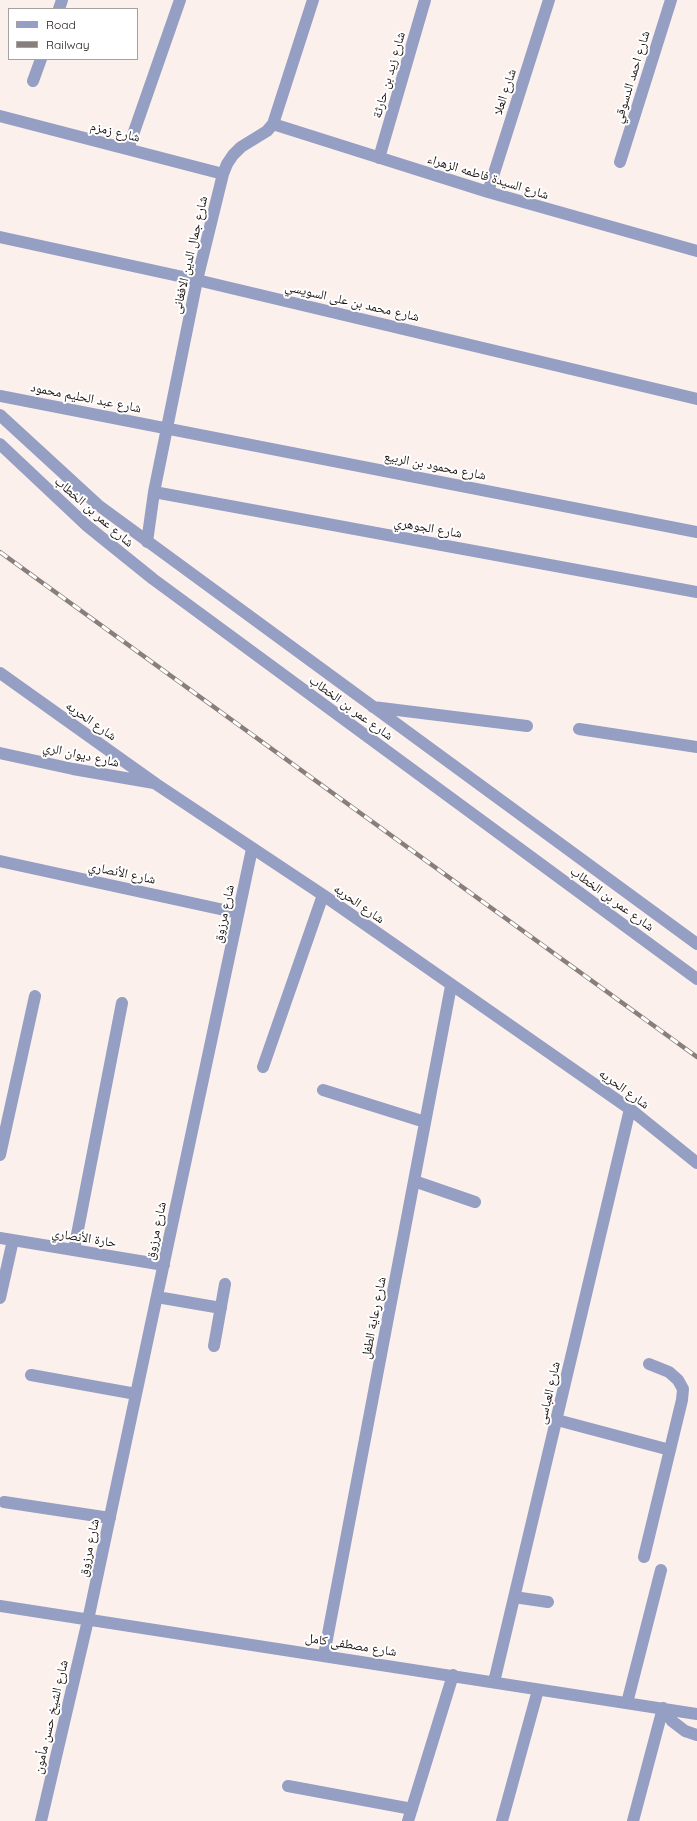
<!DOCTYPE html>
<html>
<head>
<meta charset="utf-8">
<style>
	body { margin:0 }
	#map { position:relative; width:697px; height:1821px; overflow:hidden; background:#fcf0ec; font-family:Quicksand,sans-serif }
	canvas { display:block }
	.legend { position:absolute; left:8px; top:8px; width:130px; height:52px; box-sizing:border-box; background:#fff; border:1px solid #a4a1a0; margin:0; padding:5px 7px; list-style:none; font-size:12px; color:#1b1412 }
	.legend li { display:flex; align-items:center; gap:8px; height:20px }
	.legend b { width:20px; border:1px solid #a4a1a0 }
</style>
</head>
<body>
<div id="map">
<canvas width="697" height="1821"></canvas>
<ul class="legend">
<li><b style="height:5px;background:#959ec3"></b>Road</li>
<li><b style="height:5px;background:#887e7b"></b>Railway</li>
</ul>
</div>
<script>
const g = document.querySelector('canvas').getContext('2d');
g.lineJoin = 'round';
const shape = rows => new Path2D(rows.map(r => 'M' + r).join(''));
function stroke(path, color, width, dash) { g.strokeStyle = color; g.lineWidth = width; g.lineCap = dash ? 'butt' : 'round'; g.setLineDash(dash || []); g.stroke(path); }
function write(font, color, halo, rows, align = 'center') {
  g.font = font + ' Quicksand,"Noto Naskh Arabic",sans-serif'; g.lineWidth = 4; g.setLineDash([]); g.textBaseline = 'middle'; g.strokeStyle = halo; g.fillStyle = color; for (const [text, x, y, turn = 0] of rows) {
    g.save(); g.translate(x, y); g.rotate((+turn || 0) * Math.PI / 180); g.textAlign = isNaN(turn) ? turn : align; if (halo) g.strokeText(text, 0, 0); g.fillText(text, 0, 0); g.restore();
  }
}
const minor = shape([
	[59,9,62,0],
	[33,81,41,59],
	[0,116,223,174],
	[273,124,488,192,697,251],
	[128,149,180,0],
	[379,158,425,0],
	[620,162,671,0],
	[488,192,549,0],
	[0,237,197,280,697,399],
	[0,396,697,532],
	[0,415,98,505,697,944],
	[0,444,86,525,153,579,697,979],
	[154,492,697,592],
	[147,542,154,492,197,280,223,174,227,164,233,155,241,147,267,131,273,124,313,0],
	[0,673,156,784,323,895,630,1109,697,1163],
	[373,707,527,726],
	[579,729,697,747],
	[0,753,73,769,154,783],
	[0,861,238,913],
	[263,1067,323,895],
	[323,1090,425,1122],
	[0,1155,35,996],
	[414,1181,475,1202],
	[0,1238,164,1265],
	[74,1250,122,1003],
	[157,1297,221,1308],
	[0,1298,13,1240],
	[214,1346,225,1284],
	[31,1375,136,1394],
	[557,1420,670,1450],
	[4,1502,110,1518],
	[644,1557,682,1400,683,1389,678,1380,669,1372,649,1364],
	[514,1597,548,1602],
	[0,1606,697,1714],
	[324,1655,451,986],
	[494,1682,630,1109],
	[627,1703,661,1570],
	[663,1708,672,1721,685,1731,697,1735],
	[288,1786,412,1809],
	[41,1821,88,1620,252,849],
	[408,1821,453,1675],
	[502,1821,538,1690],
	[633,1821,663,1708]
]);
const rail = shape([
	[0,552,697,1057]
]);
const streetNames = [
	["شارع زيد بن حارثة",389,75,-74],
	["شارع احمد الدسوقي",632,77,-73],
	["شارع العلا",505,92,-72],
	["شارع زمزم",115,132,14],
	["شارع السيدة فاطمه الزهراء",488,177,17],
	["شارع جمال الدين الافغانى",190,255,-77],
	["شارع محمد بن على السويسي",352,302,13],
	["شارع عبد الحليم محمود",86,398,11],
	["شارع محمود بن الربيع",435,466,11],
	["شارع عمر بن الخطاب",94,512,41],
	["شارع الجوهري",428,528,10],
	["شارع عمر بن الخطاب",351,708,36],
	["شارع الحريه",91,721,35],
	["شارع ديوان الري",81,755,12],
	["شارع الأنصاري",122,873,12],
	["شارع عمر بن الخطاب",612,899,36],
	["شارع الحريه",359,904,35],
	["شارع مرزوق",224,914,-78],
	["شارع الحريه",624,1089,36],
	["شارع مرزوق",156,1231,-78],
	["حارة الأنصاري",84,1238,9],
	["شارع رعاية الطفل",374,1318,-79],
	["شارع العباسى",549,1393,-77],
	["شارع مرزوق",89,1548,-78],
	["شارع مصطفى كامل",351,1645,9],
	["شارع الشيخ حسن مأمون",51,1717,-77]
];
stroke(minor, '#959ec3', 12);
stroke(rail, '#887e7b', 4.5);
stroke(rail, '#fff', 3, [9]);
write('13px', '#1b1412', '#fff', streetNames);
</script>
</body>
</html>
